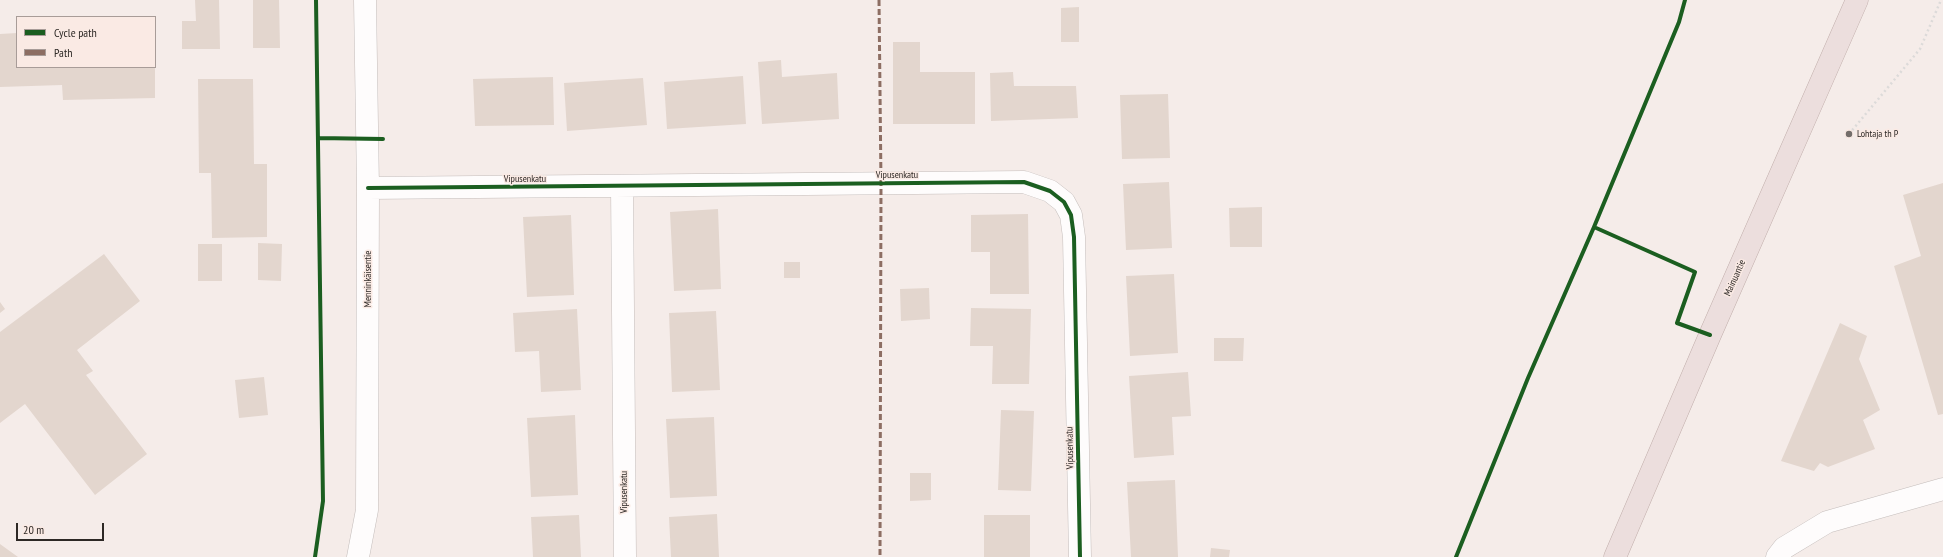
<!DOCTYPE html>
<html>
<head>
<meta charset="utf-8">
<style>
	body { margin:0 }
	#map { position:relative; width:1943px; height:557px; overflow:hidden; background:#f5ece9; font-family:"PT Sans Narrow",sans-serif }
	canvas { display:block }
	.legend { position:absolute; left:16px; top:16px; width:140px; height:52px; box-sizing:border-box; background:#faeae4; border:1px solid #a89c98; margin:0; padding:5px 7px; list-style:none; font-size:12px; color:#2d2825 }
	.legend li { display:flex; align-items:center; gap:8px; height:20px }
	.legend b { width:20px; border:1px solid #a89c98 }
	.scale { position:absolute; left:16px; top:523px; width:88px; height:18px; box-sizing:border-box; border:2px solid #2d2825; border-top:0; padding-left:5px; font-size:12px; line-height:14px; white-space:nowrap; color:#2d2825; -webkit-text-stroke:3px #faeae4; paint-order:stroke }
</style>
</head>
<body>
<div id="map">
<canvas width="1943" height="557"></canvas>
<ul class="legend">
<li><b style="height:5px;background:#1b5e20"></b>Cycle path</li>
<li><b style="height:5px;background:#8d6e63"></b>Path</li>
</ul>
<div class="scale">20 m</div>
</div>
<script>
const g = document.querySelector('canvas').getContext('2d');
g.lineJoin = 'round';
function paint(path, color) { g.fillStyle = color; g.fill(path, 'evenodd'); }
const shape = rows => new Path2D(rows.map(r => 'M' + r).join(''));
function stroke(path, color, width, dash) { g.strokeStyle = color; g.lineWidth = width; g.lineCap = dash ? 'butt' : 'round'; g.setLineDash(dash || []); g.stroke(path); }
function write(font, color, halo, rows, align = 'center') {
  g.font = font + ' "PT Sans Narrow",sans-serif'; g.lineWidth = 3; g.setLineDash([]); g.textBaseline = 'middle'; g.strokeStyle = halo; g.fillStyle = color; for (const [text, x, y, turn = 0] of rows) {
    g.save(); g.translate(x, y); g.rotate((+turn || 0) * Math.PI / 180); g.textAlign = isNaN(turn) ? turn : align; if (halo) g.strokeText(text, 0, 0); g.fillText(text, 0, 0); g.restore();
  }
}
const building = shape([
	[195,0,219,0,220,49,182,49,182,21,196,21],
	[253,0,279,0,280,48,253,48],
	[1079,7,1079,42,1061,42,1061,8],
	[17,33,17,67,155,67,155,98,63,100,62,85,0,87,0,34],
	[893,42,920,42,920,72,975,72,975,124,893,124],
	[781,60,782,77,837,73,839,119,762,124,758,62],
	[1013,72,1014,86,1076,86,1078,118,991,121,990,73],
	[743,76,746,124,667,129,664,82],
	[553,77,554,125,475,126,473,79],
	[643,78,647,125,567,131,564,83],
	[198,79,253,79,254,164,267,164,267,237,212,238,211,173,199,173],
	[1168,94,1170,158,1122,159,1120,95],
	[1169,182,1172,248,1126,250,1123,184],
	[1943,183,1943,414,1938,415,1894,266,1921,256,1903,195],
	[1262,207,1262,247,1230,247,1229,208],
	[718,209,721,289,674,291,670,212],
	[1028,214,1029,294,990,294,990,252,971,252,971,215],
	[571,215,574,295,527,297,523,217],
	[258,243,282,244,281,281,258,280],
	[198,244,222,244,222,281,198,281],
	[104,254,140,301,77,350,93,371,86,375,147,454,95,495,25,404,0,423,0,332],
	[784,262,800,262,800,278,784,278],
	[1174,274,1178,353,1130,356,1126,276],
	[929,288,930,319,901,321,900,289],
	[0,302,5,309,0,313],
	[971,308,1031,309,1029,384,992,384,993,346,970,346],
	[577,309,581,390,541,392,539,351,515,352,513,313],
	[716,311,720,390,672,392,669,313],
	[1840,323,1867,336,1859,359,1880,410,1863,420,1875,449,1828,467,1820,463,1814,471,1781,461],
	[1214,338,1244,338,1243,361,1214,361],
	[1188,372,1191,416,1172,417,1174,455,1134,458,1129,376],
	[264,377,268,415,239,418,235,380],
	[1001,410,1034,411,1031,491,998,490],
	[575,415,578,495,531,497,527,418],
	[714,417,717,496,670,498,666,419],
	[910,473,931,473,931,500,910,501],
	[1175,480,1178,557,1131,557,1127,482],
	[717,514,719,557,671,557,669,517],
	[579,515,581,557,533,557,531,517],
	[984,515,1030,515,1030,557,984,557],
	[0,544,18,557,0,557],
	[1211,548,1230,550,1229,557,1210,557]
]);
const path = shape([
	[1849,134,1920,49,1941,0]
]);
const minor = shape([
	[622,187,625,557],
	[368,188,1024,182,1050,191,1064,202,1071,215,1074,237,1080,557],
	[358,557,367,510,368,188,365,0],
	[1777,557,1784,548,1827,522,1943,489]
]);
const highway = shape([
	[1615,557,1710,335,1857,0]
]);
const quiet = shape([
	[879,0,881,183,880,557]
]);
const cycleway = shape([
	[318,138,383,139],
	[368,188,1024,182,1050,191,1064,202,1071,215,1074,237,1080,557],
	[1594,227,1695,272,1677,323,1710,335],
	[315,557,323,501,316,0],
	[1456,557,1528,378,1594,227,1679,22,1685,0]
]);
const markers = [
	[1849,134,4,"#736d6a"]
];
const poiNames = [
	["Lohtaja th P",1857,134]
];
const streetNames = [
	["Vipusenkatu",897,175],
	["Vipusenkatu",525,179],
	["Mainuantie",1735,278,-66],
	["Menninkäisentie",368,279,-90],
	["Vipusenkatu",1070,448,-91],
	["Vipusenkatu",624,492,-90]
];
paint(building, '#e3d6ce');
stroke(minor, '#c4bdbb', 23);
stroke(highway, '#c1aeab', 23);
stroke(path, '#dcdad9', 2.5, [2, 3]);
stroke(minor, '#fefcfc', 22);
stroke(highway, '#ecdedd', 22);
stroke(quiet, '#8d6e63', 3, [6, 3]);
stroke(cycleway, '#1b5e20', 4);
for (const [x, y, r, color] of markers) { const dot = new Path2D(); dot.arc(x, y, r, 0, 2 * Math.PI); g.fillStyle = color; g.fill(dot); stroke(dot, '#faeae4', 1.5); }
write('10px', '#2d2825', '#faeae4', poiNames, 'left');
write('10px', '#2d2825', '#faeae4', streetNames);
</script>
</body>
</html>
